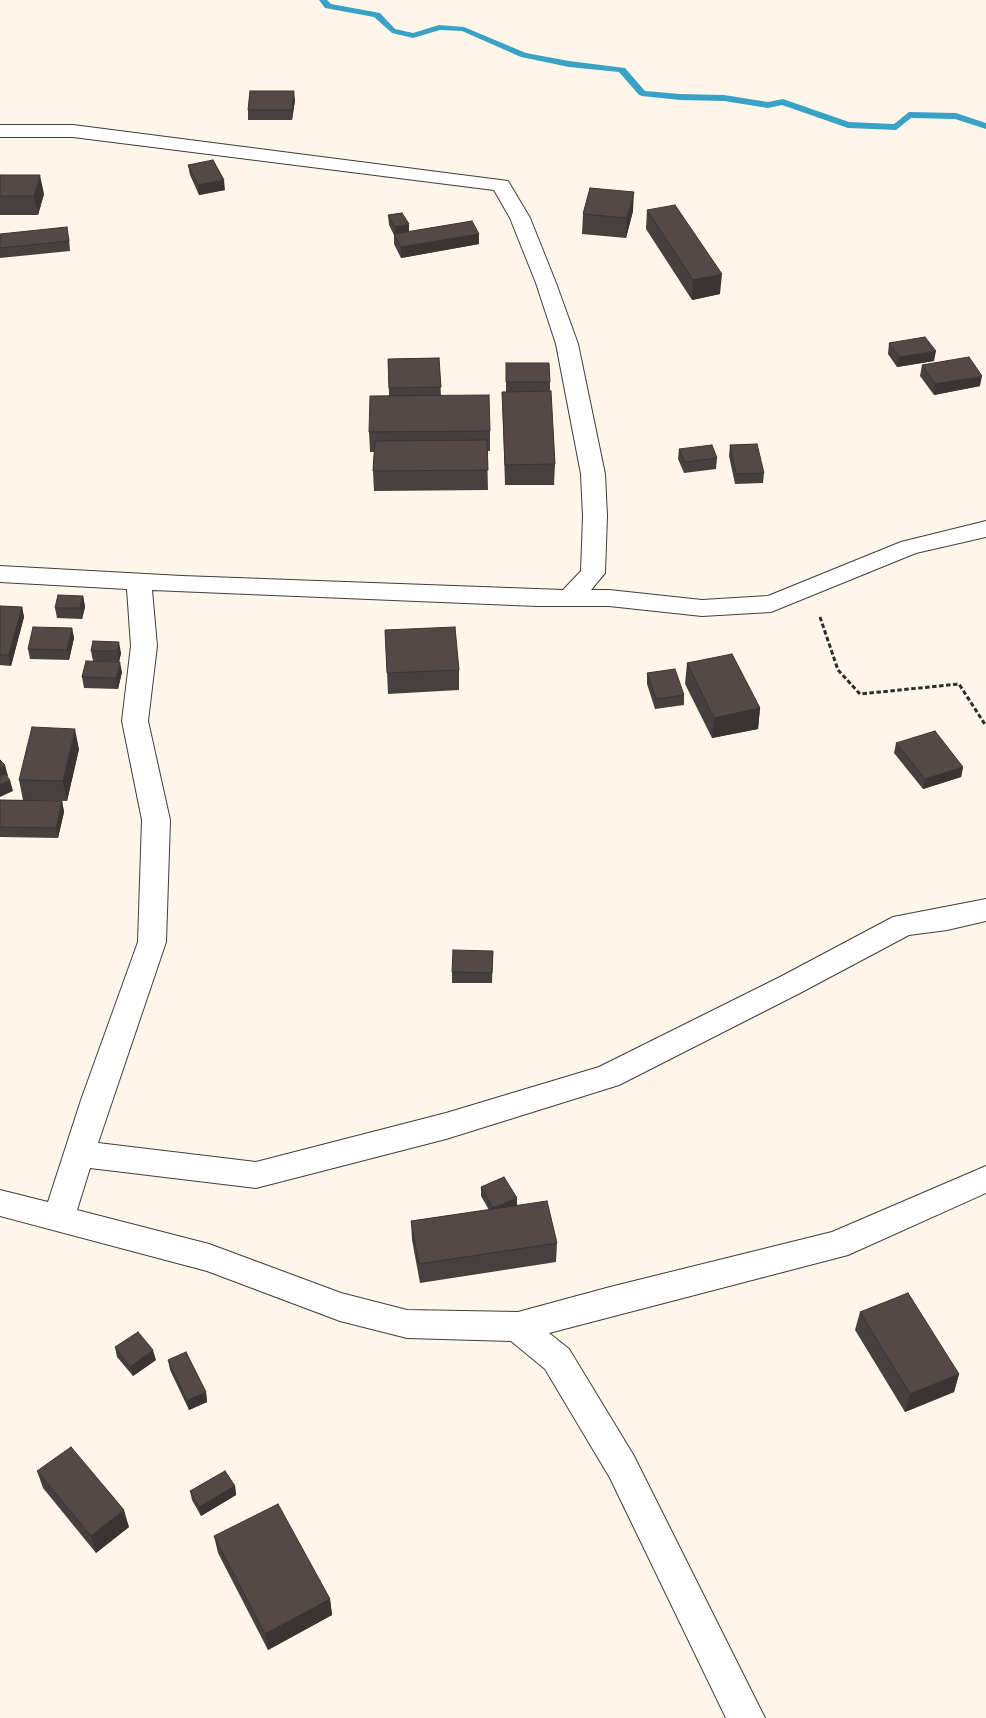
<!DOCTYPE html>
<html>
<head>
<meta charset="utf-8">
<style>
	body { margin:0 }
	canvas { display:block; background:#fef7e9 }
</style>
</head>
<body>
<canvas width="986" height="1718"></canvas>
<script>
const g = document.querySelector('canvas').getContext('2d');
g.lineJoin = 'round';
const shape = rows => new Path2D(rows.map(r => 'M' + r).join(''));
function paint(path, color) { g.fillStyle = color; g.fill(path, 'evenodd'); }
function stroke(path, color, width, dash) { g.strokeStyle = color; g.lineWidth = width; g.lineCap = dash ? 'butt' : 'round'; g.setLineDash(dash || []); g.stroke(path); }
const stream = shape([
	[319,0,327,0,331,4,380,13,395,29,413,33,439,25,464,27,526,53,569,61,625,68,645,91,680,94,724,95,768,102,783,99,849,122,894,124,909,112,956,113,986,123,986,129,955,119,911,118,896,130,848,128,782,105,768,108,724,101,680,100,642,96,639,95,619,72,569,67,521,57,462,31,440,30,413,38,392,33,374,17,325,8,319,0]
]);
const path = shape([
	[820,617,838,670,860,694,959,684,986,726]
]);
const minor = shape([
	[0,125,73,125,508,181,530,218,556,283,578,344,605,474,607,516,605,573,591,590,609,590,702,600,768,596,901,542,986,521,986,537,916,553,771,612,702,616,609,606,537,606,152,590,157,646,148,721,170,820,166,942,98,1143,256,1162,446,1113,599,1067,780,977,893,917,986,899,986,921,947,930,909,935,800,993,619,1085,446,1139,256,1188,90,1168,77,1210,209,1244,341,1293,407,1310,518,1312,610,1287,832,1232,986,1166,986,1193,848,1255,549,1333,569,1349,634,1456,765,1718,726,1718,610,1478,545,1369,511,1341,407,1338,340,1321,207,1271,0,1216,0,1190,48,1202,81,1100,138,942,142,820,122,721,131,646,127,589,0,582,0,566,182,576,563,590,581,571,583,516,581,474,556,344,536,283,510,218,494,190,73,137,0,137,0,125]
]);
const wall = shape([
	[295,100,292,120,248,120,248,110],
	[188,165,225,190,199,195,190,175],
	[0,175,44,194,38,215,0,215],
	[647,210,720,294,692,300,646,229],
	[633,211,626,238,582,234,583,214],
	[388,215,409,232,479,234,479,244,401,258,394,244,394,235,389,225],
	[0,234,69,238,70,251,0,258],
	[889,343,934,361,897,367,888,354],
	[439,358,441,395,490,431,490,451,487,451,488,490,374,491,373,471,374,452,370,452,369,432,389,395,388,359],
	[506,363,550,382,550,391,555,464,554,485,505,485,502,392,506,392],
	[922,365,980,386,934,395,920,376],
	[730,445,764,473,763,483,735,484,729,456],
	[679,449,717,458,716,469,684,473,678,459],
	[83,596,85,607,82,619,57,618,55,608],
	[0,606,22,607,24,617,11,666,0,665],
	[72,628,74,638,69,660,30,659,28,649],
	[385,630,459,670,459,690,388,694],
	[93,641,121,653,119,662,93,661,91,651],
	[687,663,760,708,758,729,712,738,685,684],
	[122,672,118,689,84,688,82,677],
	[647,673,684,695,684,705,655,709,647,684],
	[896,743,963,767,961,777,923,789,894,753],
	[79,749,67,801,23,800,19,780],
	[0,800,62,801,64,812,58,838,0,837],
	[493,951,492,983,452,983,452,972],
	[481,1187,517,1198,517,1205,557,1243,556,1262,420,1283,412,1240,411,1221,489,1210,481,1196],
	[860,1312,959,1374,954,1392,905,1412,855,1330],
	[115,1347,156,1360,133,1376,117,1357],
	[168,1360,206,1392,207,1402,189,1410,170,1370],
	[37,1471,129,1527,96,1553,43,1488],
	[235,1486,236,1495,201,1516,192,1500,190,1491],
	[214,1536,330,1599,332,1615,268,1650,218,1553]
]);
const shadedWall = shape([
	[294,91,295,100,292,120,292,110],
	[40,175,44,194,38,215,34,196],
	[224,180,225,190,199,195,198,185],
	[634,192,633,211,626,238,627,218],
	[409,224,409,235,395,237,395,227],
	[479,234,479,244,401,258,401,247],
	[722,274,720,294,692,300,693,280],
	[936,351,934,361,897,367,899,357],
	[982,376,980,386,934,395,935,384],
	[83,596,85,607,82,619,80,608],
	[22,607,24,617,11,666,9,655],
	[72,628,74,638,69,660,67,650],
	[119,642,121,653,119,662,117,651],
	[120,662,122,672,118,689,116,678],
	[760,708,758,729,712,738,714,718],
	[75,729,79,749,67,801,63,781],
	[5,765,8,776,0,780,0,768],
	[963,767,961,777,923,789,925,779],
	[10,780,13,791,0,797,0,785],
	[62,801,64,812,58,838,56,828],
	[517,1198,517,1208,493,1218,493,1208],
	[153,1350,156,1360,133,1376,130,1367],
	[959,1374,954,1392,905,1412,910,1394],
	[206,1392,207,1402,189,1410,187,1401],
	[235,1486,236,1495,201,1516,199,1507],
	[124,1510,129,1527,96,1553,91,1536],
	[330,1599,332,1615,268,1650,265,1634]
]);
const building = shape([
	[250,91,294,91,292,110,248,110,250,91],
	[213,160,224,180,198,185,188,165,213,160],
	[0,175,40,175,34,196,0,196,0,175],
	[590,188,634,192,627,218,583,214,590,188],
	[675,205,722,274,693,280,647,210,675,205],
	[402,213,409,224,395,227,388,215,402,213],
	[472,221,479,234,401,247,394,234,472,221],
	[67,227,69,241,0,248,0,234,67,227],
	[925,337,936,351,899,357,889,343,925,337],
	[969,357,982,376,935,384,922,365,969,357],
	[439,358,441,387,389,388,388,359,439,358],
	[506,363,549,363,550,382,506,382,506,363],
	[551,391,555,464,505,465,502,392,551,391],
	[489,395,490,431,369,432,370,396,489,395],
	[487,440,488,470,373,471,375,441,487,440],
	[757,444,764,473,736,474,730,445,757,444],
	[712,445,717,458,685,462,679,449,712,445],
	[58,595,83,596,80,608,55,608,58,595],
	[0,606,22,607,9,655,0,655,0,606],
	[33,627,72,628,67,650,28,649,33,627],
	[455,627,459,670,387,673,385,630,455,627],
	[93,641,119,642,117,651,91,651,93,641],
	[732,654,760,708,714,718,687,663,732,654],
	[86,661,120,662,116,678,82,677,86,661],
	[675,669,684,695,656,699,647,673,675,669],
	[32,727,75,729,63,781,19,780,32,727],
	[935,731,963,767,925,779,896,743,935,731],
	[0,760,5,765,0,768,0,760],
	[5,774,10,780,0,785,0,776,5,774],
	[0,800,62,801,56,828,0,827,0,800],
	[453,950,493,951,492,973,452,972,453,950],
	[504,1177,517,1198,493,1208,481,1187,504,1177],
	[547,1201,557,1243,419,1264,411,1221,547,1201],
	[908,1293,959,1374,910,1394,860,1312,908,1293],
	[138,1332,153,1350,130,1367,115,1347,138,1332],
	[186,1352,206,1392,187,1401,168,1360,186,1352],
	[71,1447,124,1510,91,1536,37,1471,71,1447],
	[225,1471,235,1486,199,1507,190,1491,225,1471],
	[278,1504,330,1599,265,1634,214,1536,278,1504]
]);
paint(stream, '#3aa2c7');
stroke(minor, '#3e3e3e', 2);
stroke(path, '#2d2d2d', 3, [4.5, 2.5]);
paint(minor, '#fff');
paint(wall, '#47403e');
paint(shadedWall, '#3a3432');
paint(building, '#534a48');
stroke(building, '#3a3432', 1);
</script>
</body>
</html>
